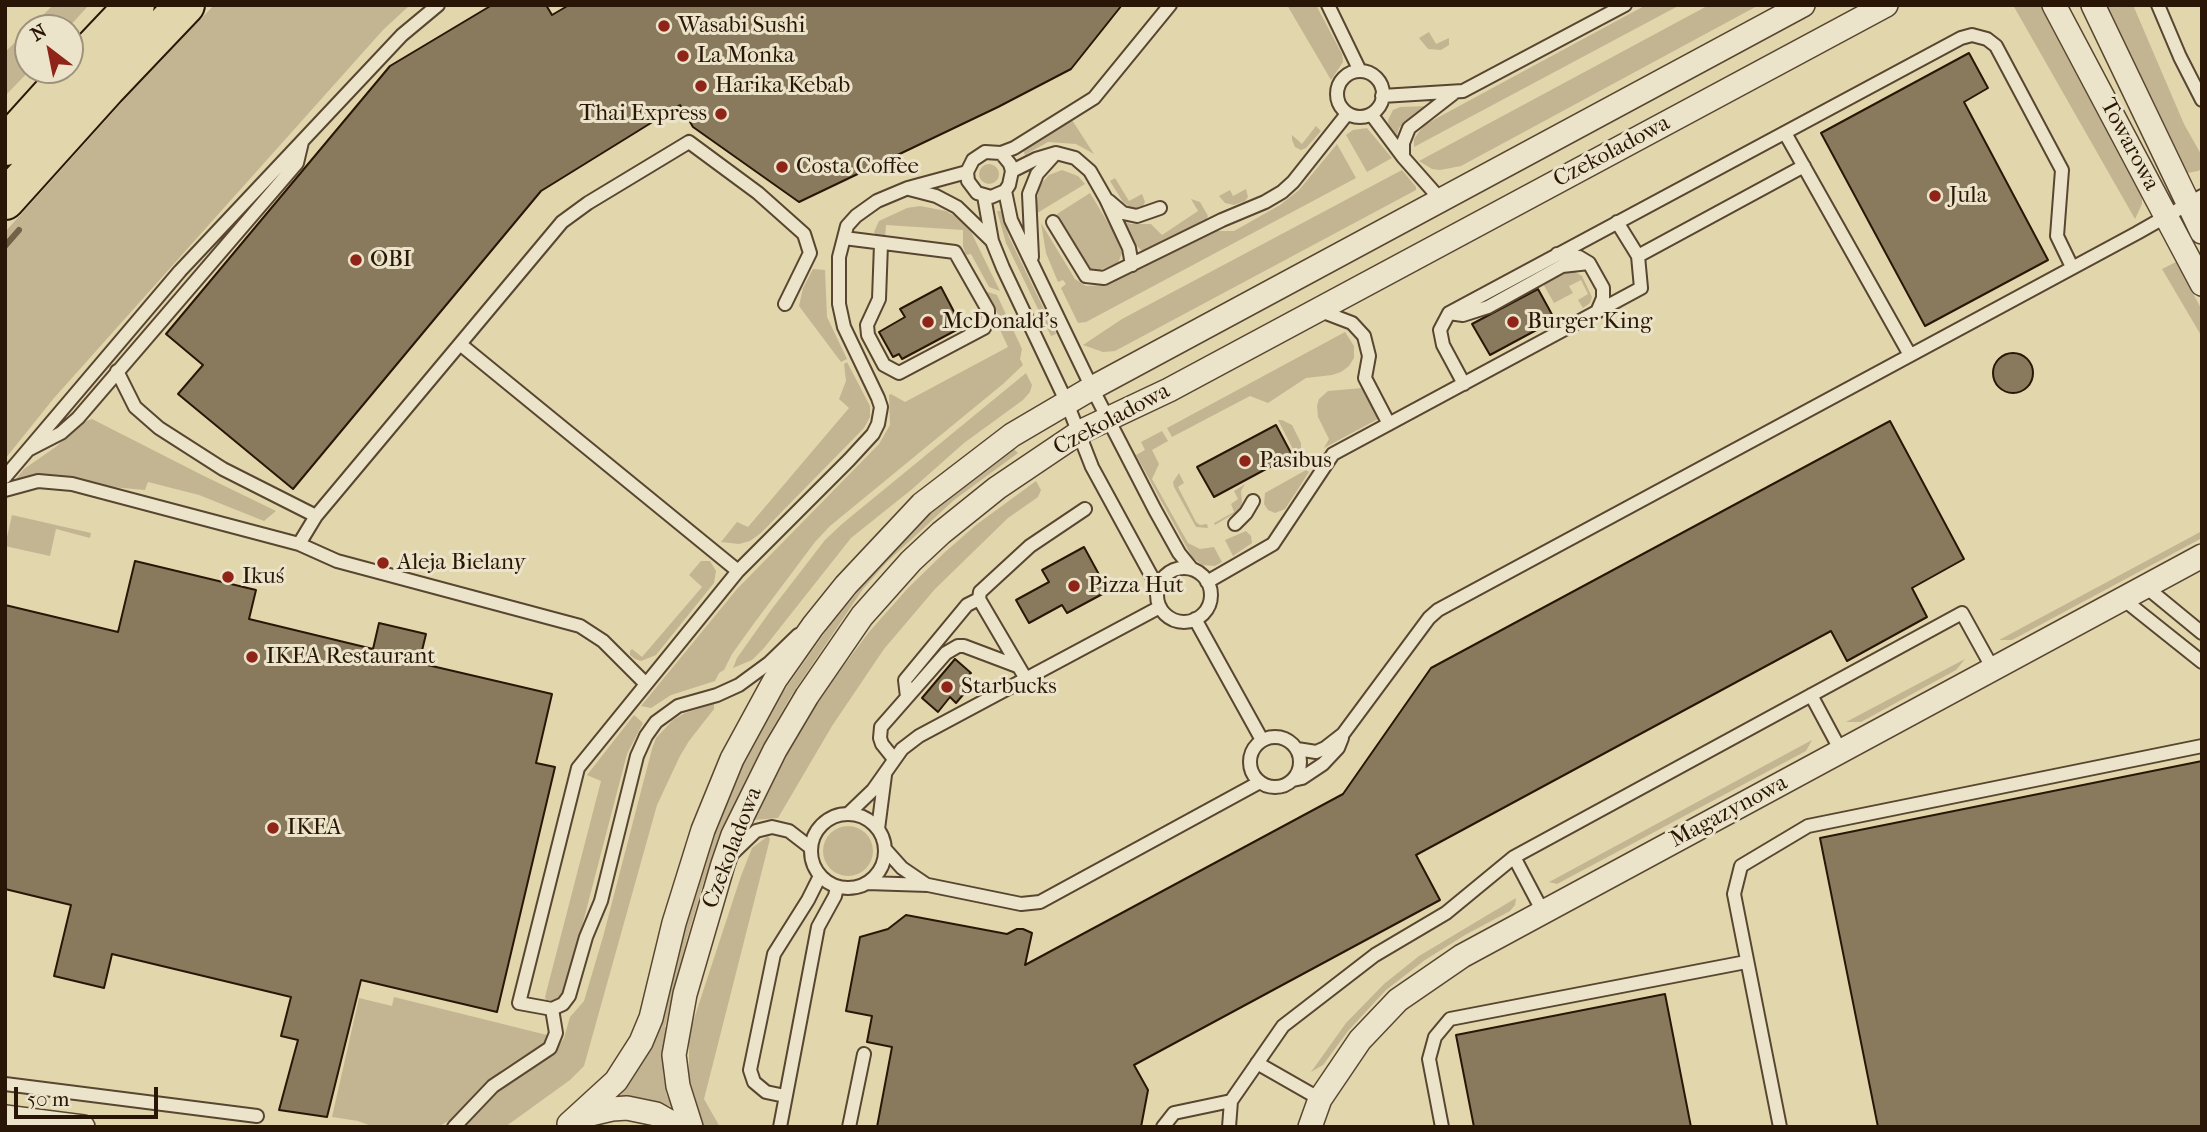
<!DOCTYPE html>
<html>
<head>
<meta charset="utf-8">
<style>
	body { margin:0 }
	#map { position:relative; width:2207px; height:1132px; overflow:hidden; background:#e2d6ad; font-family:"IM FELL French Canon",serif }
	canvas { display:block }
	.frame { position:absolute; inset:0; border:7px solid #2a1606; pointer-events:none }
	.north { position:absolute; left:14px; top:14px; width:70px; height:70px; box-sizing:border-box; background:#ece4ca; border:2px solid #9e927c; border-radius:50%; rotate:328deg; font-size:19px; font-weight:700; line-height:28px; text-align:center; color:#2a1606 }
	.north::after { content:''; display:block; margin:auto; width:24px; height:32px; background:#8f2418; clip-path:polygon(50% 0,100% 100%,50% 72%,0 100%) }
	.scale { position:absolute; left:14px; top:1087px; width:144px; height:32px; box-sizing:border-box; border:4px solid #2a1606; border-top:0; padding-left:9px; font-size:21px; line-height:24px; white-space:nowrap; color:#2a1606; -webkit-text-stroke:5px #ece4ca; paint-order:stroke }
</style>
</head>
<body>
<div id="map">
<canvas width="2207" height="1132"></canvas>
<div class="frame"></div>
<div class="north">N</div>
<div class="scale">50 m</div>
</div>
<script>
const g = document.querySelector('canvas').getContext('2d');
g.lineJoin = 'round';
function paint(path, color) { g.fillStyle = color; g.fill(path, 'evenodd'); }
const shape = rows => new Path2D(rows.map(r => 'M' + r).join(''));
function stroke(path, color, width, dash) { g.strokeStyle = color; g.lineWidth = width; g.lineCap = dash ? 'butt' : 'round'; g.setLineDash(dash || []); g.stroke(path); }
function write(font, color, halo, rows, align = 'center') {
  g.font = font + ' "IM FELL French Canon",serif'; g.lineWidth = 6; g.setLineDash([]); g.textBaseline = 'middle'; g.strokeStyle = halo; g.fillStyle = color; for (const [text, x, y, turn = 0] of rows) {
    g.save(); g.translate(x, y); g.rotate((+turn || 0) * Math.PI / 180); g.textAlign = isNaN(turn) ? turn : align; if (halo) g.strokeText(text, 0, 0); g.fillText(text, 0, 0); g.restore();
  }
}
const green = shape([
	[53,5,89,5,68,28,30,28],
	[214,5,410,5,383,30,54,398,5,459,5,232,123,101],
	[1287,5,1316,5,1342,54,1343,62,1331,80],
	[1646,5,1680,5,1414,147,1414,139,1424,125],
	[1709,5,1759,5,1461,166,1440,170,1432,169,1419,161],
	[2013,5,2043,5,2142,193,2142,204,2135,219],
	[2103,5,2133,5,2184,124,2202,156,2202,169,2198,171,2187,173,2180,170],
	[28,30,30,70,5,96,5,52],
	[1429,32,1436,44,1449,38,1449,45,1441,50,1428,49,1419,38],
	[1429,106,1406,121,1399,128,1396,138,1389,129,1388,120,1393,110,1400,107],
	[1072,120,1094,154,1076,144,1048,142,1025,155,1023,150],
	[1316,126,1321,131,1306,148,1301,150,1295,147,1292,140,1292,135,1302,144],
	[1367,128,1392,158,1367,172,1346,135,1353,130],
	[1337,144,1356,178,1086,322,1078,323,1061,288,1066,284,1063,280,1058,282,1046,253,1041,223,1075,279,1086,286,1104,285,1216,231,1234,231,1280,205,1299,190],
	'979 174a10 10 0 1 1 20 0a10 10 0 1 1-20 0Z',
	[1062,170,1078,176,1085,184,1034,215,1040,185,1049,175],
	[1402,170,1416,187,1416,190,1115,351,1103,352,1083,345,1122,319],
	[1115,178,1129,201,1142,194,1145,202,1143,206,1133,209,1123,202,1110,181],
	[1246,189,1248,197,1245,201,1234,205,1225,203,1219,196,1230,190,1233,196],
	[1090,193,1113,231,1122,253,1118,263,1097,271,1090,269,1057,214],
	[1191,199,1200,202,1208,216,1205,223,1149,248,1142,251,1137,246,1123,221,1131,224,1151,224,1162,235,1198,211],
	[920,206,946,211,960,219,971,232,1000,291,989,287,971,254,966,255,963,246,963,230,886,225,885,239,877,237,874,232,879,221,907,208],
	[997,211,1001,211,1009,237,1056,334,1051,336,1006,243],
	[2176,262,2202,310,2202,337,2162,269],
	[813,269,825,270,827,317,847,359,841,362,799,306,803,288],
	[1572,270,1582,276,1592,297,1590,303,1583,308,1578,300,1588,294,1581,280,1569,286,1573,293,1554,303,1542,282,1563,271],
	[985,291,997,295,1022,349,1020,359,1023,365,1003,384,830,526,815,542,755,622,732,654,724,670,719,673,715,681,671,695,651,708,641,706,737,589,879,444,890,425,889,395,891,394,905,402,1008,347,1001,332,999,316],
	[1345,332,1354,346,1354,358,1349,366,1341,372,1332,375,1306,378,1268,403,1250,396,1172,437,1167,428],
	[847,362,870,406,870,417,864,428,761,533,750,541,739,544,721,542,737,522,748,527,849,408,839,399,846,381,844,364],
	[1026,373,1032,385,1030,392,1023,400,964,443,911,490,851,538,764,648,752,660,733,668,737,658,771,610,825,540,842,524],
	[1362,388,1378,419,1324,448,1329,439,1318,417,1317,406,1319,399,1328,391],
	[92,419,202,475,276,511,264,521,199,495,148,482,145,490,100,486,49,475,15,480,24,469,57,446,81,423],
	[1282,420,1292,425,1301,443,1301,450,1295,453,1278,420],
	[1162,431,1168,441,1152,450,1159,464,1152,479,1188,543,1200,549,1214,547,1222,562,1215,566,1202,565,1192,557,1136,455,1145,450,1141,442],
	[1014,449,1018,453,954,500,887,562,863,589,791,696,768,736,725,826,703,884,686,942,665,1027,667,1028,663,1072,666,1093,672,1107,646,1099,620,1096,632,1080,658,1033,685,924,717,820,764,719,831,624,892,551,927,516],
	[1306,470,1309,472,1285,509,1275,513,1268,510,1264,504,1265,493],
	[1179,473,1184,483,1178,487,1196,522,1200,525,1207,524,1208,528,1196,527,1174,487,1173,482],
	[1036,481,1041,490,1038,497,1008,518,935,589,884,649,832,726,778,818,754,820,790,746,827,688,869,632,908,588,944,553,976,525],
	[1245,484,1241,491,1242,502,1240,510,1215,525,1214,523,1234,512,1231,504,1238,499,1234,491],
	[12,515,91,533,90,538,56,529,50,556,5,546],
	[1246,531,1251,536,1252,543,1233,556,1225,540],
	[2202,531,2202,538,2012,640,1999,640],
	[701,561,710,561,716,571,714,583,656,655,641,661,635,659,630,655,630,651,632,649,642,657,702,587,689,575],
	[1965,659,1956,670,1861,722,1846,722],
	[714,704,714,709,689,741,680,756,657,805,584,1066,570,1080,505,1127,465,1127,488,1099,508,1082,556,1051,564,1038,570,1017,584,1001,603,937,652,749,656,738,673,720,685,713],
	[634,715,643,723,627,754,564,995,559,1000,546,1000,545,997,601,781,587,775],
	[1812,740,1806,751,1557,884,1549,882],
	'823 851a25 25 0 1 1 50 0a25 25 0 1 1-50 0Z',
	[768,836,770,839,704,1099,720,1127,704,1127,689,1077,689,1034,741,876,752,848],
	[1516,898,1515,905,1510,911,1465,935,1425,960,1386,990,1348,1031,1323,1065,1311,1072,1346,1023,1384,984,1419,956],
	[394,997,547,1035,545,1042,503,1069,479,1090,452,1119,438,1127,374,1127,358,1121,332,1117,359,998,392,1006]
]);
const stream = shape([
	[5,246,19,230]
]);
const building = shape([
	[492,5,546,5,552,15,569,5,1122,5,1071,69,998,107,799,202,693,127,680,105,541,191,293,489,178,394,203,365,166,334,390,66,492,5],
	[1969,53,1988,88,1964,102,2048,260,1925,326,1821,133,1969,53],
	[941,287,962,327,902,359,899,354,893,357,879,332,905,317,900,309,941,287],
	[1538,289,1555,320,1490,355,1472,324,1538,289],
	'1993 373a20 20 0 1 1 40 0a20 20 0 1 1-40 0Z',
	[1890,421,1964,559,1912,588,1927,617,1847,661,1831,631,1416,855,1440,900,1134,1065,1148,1090,1141,1127,877,1127,892,1047,867,1042,872,1016,846,1011,860,937,888,929,906,915,1007,934,1017,929,1023,929,1032,933,1025,965,1343,794,1431,668,1890,421],
	[1276,425,1292,455,1214,497,1197,467,1276,425],
	[1084,547,1108,591,1067,613,1062,605,1029,623,1016,600,1049,582,1042,570,1084,547],
	[135,561,256,590,249,619,373,649,379,623,426,634,419,663,552,694,536,763,555,767,497,1012,361,980,327,1117,279,1110,298,1040,281,1036,291,997,112,954,104,988,54,976,71,905,5,889,5,605,118,632,135,561],
	[955,659,971,673,968,676,974,682,956,703,950,697,938,712,922,698,955,659],
	[2202,761,2202,1127,1878,1127,1820,838,2202,761],
	[1665,994,1691,1127,1474,1127,1456,1035,1665,994]
]);
const service = shape([
	[1328,5,1360,71],
	[2158,5,2180,57,2202,100],
	'1337 94a23 23 0 1 1 46 0a23 23 0 1 1-46 0Z',
	[1382,96,1463,91,1625,5],
	[1371,114,1403,157,1441,200],
	[1785,133,1910,355],
	[1001,153,1010,164,1012,171,1009,185,1005,191,991,197,977,193,968,181,967,172,973,160,985,152,1001,153,1014,148,1094,98,1170,5],
	[1403,157,1403,143,1409,128,1454,93],
	[1012,171,1036,159,1056,153,1075,158,1090,171,1106,199,1129,248,1132,265],
	[909,189,936,196,957,207,992,241],
	[1005,191,1011,220,1092,388,1155,510,1179,553,1192,569],
	[984,196,992,241,1003,268,1067,403,1092,467,1158,588],
	[1109,201,1123,213,1137,216,1160,208],
	[1053,222,1086,276,1104,278,1222,220,1265,202,1282,192,1293,182,1347,114],
	[1617,222,1638,256],
	[844,238,955,252,988,310,988,320,984,328,899,373,884,365,868,335,867,325,879,299,881,244],
	[1557,254,1579,257,1589,263,1603,288,1603,298,1597,312],
	[1032,257,1029,194,1037,174,1055,154],
	[1318,310,1352,323,1364,336,1369,356,1365,378,1389,424],
	[1449,313,1463,315,1488,307,1562,266,1589,263],
	[460,344,738,571],
	[117,371,135,407,159,428,223,469,316,516],
	[1464,384,1443,345,1440,330,1449,313,1961,38,1972,35,1987,39,1996,46,2062,170,2057,236,2072,267],
	[30,449,61,433,78,418,297,163,302,142],
	[5,477,180,271,402,35,438,5],
	[5,490,38,481,72,484,299,544],
	[1235,524,1246,513,1253,501],
	'1157 595a27 27 0 1 1 54 0a27 27 0 1 1-54 0Z',
	[1207,582,1273,544,1333,454,1641,288,1638,256,1804,166],
	[2146,587,2202,633],
	[2123,599,2202,662],
	[1195,619,1262,740],
	[798,635,769,663,739,685,717,695,678,706,656,722,646,736,637,756,601,901,586,937,569,996,563,1004,552,1009,519,1003,578,768,738,571,849,460,873,434,878,424,881,407,878,398,844,327,839,304,839,257,847,226,856,216,877,201,908,188,967,172],
	[1026,679,979,599,980,592,1030,546,1085,509],
	[646,684,603,641,580,626,337,561,299,544,316,516,562,222,588,203,689,142,758,193,804,234,810,253,785,304],
	[1811,695,1841,751],
	[907,697,905,680,967,605,979,599],
	'1250 762a25 25 0 1 1 50 0a25 25 0 1 1-50 0Z',
	[1297,749,1316,752,1325,748,1343,734,1429,618,1438,610,2137,233,2202,196],
	[894,759,882,744,880,738,881,727,946,653,958,646,964,646,1017,666],
	[1293,780,1302,778,1323,764,1338,748,1342,738],
	'811 851a37 37 0 1 1 74 0a37 37 0 1 1-74 0Z',
	[848,814,873,790,902,749,919,736,1160,607],
	[878,829,885,775],
	[885,849,902,868,927,885],
	[733,853,756,831,772,827,789,831,811,848],
	[1514,857,1543,912],
	[867,883,928,885,1021,904,1040,902,1260,782],
	[1257,1063,1320,1099],
	[5,1084,257,1116],
	[785,1096,766,1092,754,1082,750,1070,774,954,808,900,820,876],
	[454,1127,493,1086,550,1048,556,1033,552,1009],
	[780,1127,818,927,835,896,837,887],
	[849,1127,864,1054],
	[1163,1127,1174,1113,1231,1101],
	[1229,1127,1231,1101,1283,1026,1375,955,1446,913,1514,857,1962,613,1993,669],
	[1442,1127,1429,1059,1435,1037,1450,1019,1746,962],
	[1780,1127,1734,894,1741,866,1808,826,2202,746]
]);
const minor = shape([
	[2054,5,2202,284],
	[2093,5,2202,232],
	[582,1116,612,1109,627,1108,656,1114,679,1127],
	[5,1117,83,1127],
	[569,1124,616,1081,641,1042,651,1018,674,923,703,830,732,759,775,680,813,626,846,585,922,504,1012,435,1092,388,1803,5],
	[691,1127,678,1086,674,1055,685,994,723,864,733,835,775,750,807,696,862,616,911,561,941,533,997,488,1080,432,1169,390,1886,5],
	[1310,1127,1320,1099,1360,1040,1398,1000,1462,956,2202,556]
]);
const motorway = shape([
	[5,146,80,63,135,5],
	[5,200,106,88,185,5]
]);
const markers = [
	[664,26,7,"#8f2418"],
	[683,56,7,"#8f2418"],
	[701,86,7,"#8f2418"],
	[721,114,7,"#8f2418"],
	[782,167,7,"#8f2418"],
	[1935,196,7,"#8f2418"],
	[356,260,7,"#8f2418"],
	[928,322,7,"#8f2418"],
	[1513,322,7,"#8f2418"],
	[1245,461,7,"#8f2418"],
	[383,563,7,"#8f2418"],
	[228,577,7,"#8f2418"],
	[1074,586,7,"#8f2418"],
	[252,657,7,"#8f2418"],
	[947,687,7,"#8f2418"],
	[273,828,7,"#8f2418"]
];
const poiNames = [
	["Wasabi Sushi",678,26],
	["La Monka",697,56],
	["Harika Kebab",715,86],
	["Thai Express",707,114,"right"],
	["Costa Coffee",796,167],
	["Jula",1949,196],
	["OBI",370,260],
	["McDonald's",942,322],
	["Burger King",1527,322],
	["Pasibus",1259,461],
	["Aleja Bielany",397,563],
	["Ikuś",242,577],
	["Pizza Hut",1088,586],
	["IKEA Restaurant",266,657],
	["Starbucks",961,687],
	["IKEA",287,828]
];
const streetNames = [
	["Towarowa",2129,145,62],
	["Czekoladowa",1612,152,-28],
	["Czekoladowa",1112,420,-28],
	["Magazynowa",1729,812,-28],
	["Czekoladowa",733,848,-69]
];
paint(green, '#c3b591');
stroke(stream, '#736248', 6);
paint(building, '#8a7a5d');
stroke(building, '#2a1606', 2);
stroke(service, '#584630', 16);
stroke(minor, '#584630', 26);
stroke(motorway, '#2a1606', 42);
stroke(service, '#ece4ca', 12);
stroke(minor, '#ece4ca', 23);
stroke(motorway, '#e2d6ad', 38);
for (const [x, y, r, color] of markers) { const dot = new Path2D(); dot.arc(x, y, r, 0, 2 * Math.PI); g.fillStyle = color; g.fill(dot); stroke(dot, '#ece4ca', 2.5); }
write('23px', '#2a1606', '#ece4ca', poiNames, 'left');
write('23px', '#2a1606', '#ece4ca', streetNames);
</script>
</body>
</html>
